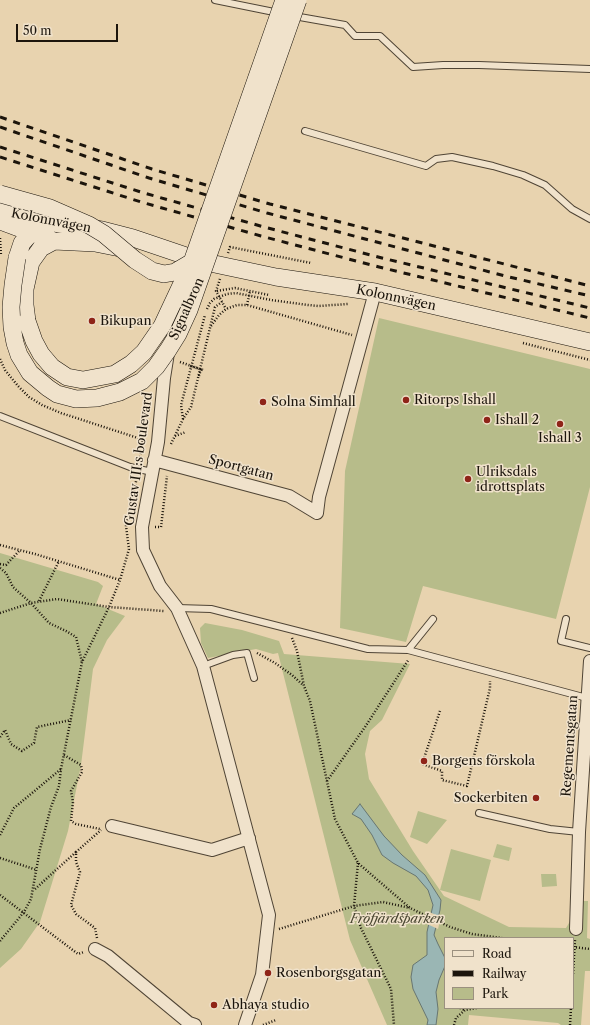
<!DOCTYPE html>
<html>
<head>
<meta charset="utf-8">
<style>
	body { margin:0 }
	#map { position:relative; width:590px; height:1025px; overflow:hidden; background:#e8d3af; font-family:"Libre Caslon Text",serif }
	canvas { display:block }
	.legend { position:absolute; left:444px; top:937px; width:130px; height:72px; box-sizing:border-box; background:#f0e2cb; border:1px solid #9b907f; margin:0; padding:5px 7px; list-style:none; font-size:12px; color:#1c150c }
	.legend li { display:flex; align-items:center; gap:8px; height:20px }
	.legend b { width:20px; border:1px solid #9b907f }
	.scale { position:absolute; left:16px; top:24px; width:102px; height:18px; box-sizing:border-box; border:2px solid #1c150c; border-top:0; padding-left:5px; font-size:12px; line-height:14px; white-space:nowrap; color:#1c150c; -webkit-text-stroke:3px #f0e2cb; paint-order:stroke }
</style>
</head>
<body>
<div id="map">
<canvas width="590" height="1025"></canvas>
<ul class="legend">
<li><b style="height:5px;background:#f0e2cb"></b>Road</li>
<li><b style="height:5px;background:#1c150c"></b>Railway</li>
<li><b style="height:11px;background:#b7bc8a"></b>Park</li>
</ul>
<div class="scale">50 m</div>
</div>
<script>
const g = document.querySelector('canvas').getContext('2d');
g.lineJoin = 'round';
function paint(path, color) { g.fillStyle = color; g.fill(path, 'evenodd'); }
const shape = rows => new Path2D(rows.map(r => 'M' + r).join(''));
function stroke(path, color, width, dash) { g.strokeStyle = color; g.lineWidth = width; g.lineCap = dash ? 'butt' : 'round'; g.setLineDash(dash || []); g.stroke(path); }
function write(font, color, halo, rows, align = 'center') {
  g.font = font + ' "Libre Caslon Text",serif'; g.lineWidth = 3; g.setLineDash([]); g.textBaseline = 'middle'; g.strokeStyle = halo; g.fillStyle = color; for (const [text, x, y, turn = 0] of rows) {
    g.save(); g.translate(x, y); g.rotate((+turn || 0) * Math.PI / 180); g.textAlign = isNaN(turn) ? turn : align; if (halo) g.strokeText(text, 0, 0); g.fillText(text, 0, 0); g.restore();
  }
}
const green = shape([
	[379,318,590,369,590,487,556,619,423,586,406,642,340,628,345,471],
	[0,553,98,582,103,586,96,604,125,616,107,640,93,669,81,765,68,831,40,922,21,949,0,968],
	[205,623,242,630,279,641,284,654,410,664,382,720,370,731,365,754,369,779,413,851,444,896,509,927,566,928,582,901,588,901,587,938,590,939,590,971,585,971,581,1025,561,1025,558,1023,469,1015,468,1025,387,1025,350,940,278,653,273,654,256,649,208,658,201,643,200,628],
	[445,938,573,938,573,1008,445,1008],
	[418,811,447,820,427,844,410,837],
	[497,844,512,848,509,861,493,857],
	[451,849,491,860,480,901,440,890],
	[541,874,556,874,557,886,542,887]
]);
const water = shape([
	[360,804,384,836,402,855,425,875,441,900,440,910,434,935,438,944,445,958,445,966,439,980,436,992,438,1009,436,1025,427,1025,428,1020,413,989,411,977,413,965,427,955,427,932,433,905,428,890,416,876,393,863,382,855,372,835,361,819,352,814,360,804]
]);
const pier = shape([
	[429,912,441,917,438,929,427,924]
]);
const path = shape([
	[0,238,1,256],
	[228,253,230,247,311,263],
	[220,279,216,291,226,309],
	[217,291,235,288,269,295],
	[247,305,250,291],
	[207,309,210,303,214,299,227,294,236,293,271,300,308,305,318,306,348,304],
	[211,326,219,315,226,309,237,305,247,305,352,335],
	[523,343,590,360],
	[0,359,5,370,18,386,29,397,42,405,61,413,144,440],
	[190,366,203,370],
	[183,419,181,405,205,315],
	[175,436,186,432],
	[171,444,183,419,191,407,215,307,222,302],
	[140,460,145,425,145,395],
	[155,527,161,527,167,476],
	[0,545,35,554,120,580],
	[0,564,6,565,20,550],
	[0,568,6,573,13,587,31,603,49,623,66,631,76,637,82,662],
	[39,601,59,561],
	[0,613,31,603,57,599,109,607,164,611],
	[292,638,297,651,304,686,310,701,335,819,358,863,410,908,450,927,472,934,502,938],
	[257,653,275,663,292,675,303,685],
	[440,711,422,764,442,771,442,780,467,786,490,688,490,681],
	[0,737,5,730,11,744,22,751,34,743,37,727,71,720],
	[64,755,81,765,82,772,71,791,73,802,71,821,76,824,100,829],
	[327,781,365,727,409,659],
	[0,835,14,808,61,769],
	[0,858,37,870],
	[358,863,354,906,361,928,391,989,394,1025],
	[35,889,76,852],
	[0,895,78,954,84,952],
	[279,929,354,906,383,902,410,908],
	[97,938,95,928,76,914,71,905,80,872,76,862,76,852,101,830],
	[0,941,24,912,31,899,40,849,51,807,59,786,61,769,82,662,109,607,120,580,129,549,126,526,137,477],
	[573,947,590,949],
	[573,974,575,940],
	[460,1008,465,1010],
	[263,1025,276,1020],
	[454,1025,456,1018,465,1010,477,1008],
	[570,1025,571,1008]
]);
const lane = shape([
	[215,0,279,13],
	[294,16,345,25,355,36,380,36,413,67,443,65,479,65,590,69],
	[305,131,426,166,436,159,452,157,493,166,523,175,545,185,572,209,590,219],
	[0,416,130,467,152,472],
	[177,608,211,609,368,649,408,650,433,619],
	[566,619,561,641,590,648],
	[408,650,587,698],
	[203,666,233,655,247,653,254,678],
	[479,813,550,829,579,832]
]);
const street = shape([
	[168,353,164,378,158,442,142,527,143,550,160,586,177,608,203,666,269,915,262,975,245,1025],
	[154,460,289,496,317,513,319,497,375,292],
	[112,826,212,850,249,838],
	[576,929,579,832,590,661],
	[95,949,108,956,189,1023,195,1025]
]);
const secondary = shape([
	[0,211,33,220,102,230,133,238,201,261,224,266,276,277,375,292,590,342],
	[0,221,54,241,95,243,125,249],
	[17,258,22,243,31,233,41,230],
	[27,321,25,305,25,289,31,262,41,248,54,241]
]);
const rail = shape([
	[0,117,152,169,270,204,590,286],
	[0,127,149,178,267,213,505,276,590,296],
	[0,147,144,193,264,227,382,258,590,308],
	[0,157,141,202,261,236,379,267,590,318]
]);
const pathBridge = shape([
	[180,362,203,370],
	[199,376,201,369]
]);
const secondaryBridge = shape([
	[0,194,50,208,89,225,104,234,135,260,152,271,164,274,175,272,192,262],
	[17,258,13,285,11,307,12,327,15,343,19,355,30,373,48,388,57,394,76,399,97,398,120,392,142,381,156,367,168,350,178,334,189,310,298,0],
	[27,321,34,341,41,354,52,367,67,377,83,380,115,374,131,364,144,352,162,326,192,262,284,0]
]);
const markers = [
	[92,321,4,"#8f2418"],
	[406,400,4,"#8f2418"],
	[263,402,4,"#8f2418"],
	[487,420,4,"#8f2418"],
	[560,424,4,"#8f2418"],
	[468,479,4,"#8f2418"],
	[424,761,4,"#8f2418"],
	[536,798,4,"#8f2418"],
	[268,973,4,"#8f2418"],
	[214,1005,4,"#8f2418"]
];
const streetNames = [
	["Kolonnvägen",51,221,11],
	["Kolonnvägen",396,298,12],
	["Signalbron",187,309,-66],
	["Gustav III:s boulevard",139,459,-82],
	["Sportgatan",241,468,15],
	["Regementsgatan",570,746,-86]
];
const poiNames = [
	["Bikupan",100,321],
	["Ritorps Ishall",414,400],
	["Solna Simhall",271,402],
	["Ishall 2",495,420],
	["Ishall 3",560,438,"center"],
	["Ulriksdals",476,472],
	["idrottsplats",476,487],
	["Borgens förskola",432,761],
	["Sockerbiten",528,798,"right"],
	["Rosenborgsgatan",276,973],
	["Abhaya studio",222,1005]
];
const parkNames = [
	["Fröfjärdsparken",397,919]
];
paint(green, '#b7bc8a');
paint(water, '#9ab6b4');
stroke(water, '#687671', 1);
paint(pier, '#e8d3af');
stroke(lane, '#4f4435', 8);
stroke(street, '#4f4435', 14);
stroke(secondary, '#1c150c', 18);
stroke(path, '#1c150c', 2.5, [1, 2]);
stroke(lane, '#f0e2cb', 6);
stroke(street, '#f0e2cb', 12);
stroke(secondary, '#f0e2cb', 17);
stroke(rail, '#1c150c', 3, [7, 7]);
stroke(secondaryBridge, '#1c150c', 18, []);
stroke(pathBridge, '#1c150c', 2.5, [1, 2]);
stroke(secondaryBridge, '#f0e2cb', 17);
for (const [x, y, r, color] of markers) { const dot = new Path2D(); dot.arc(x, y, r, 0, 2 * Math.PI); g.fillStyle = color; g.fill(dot); stroke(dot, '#f0e2cb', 1.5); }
write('13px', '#1c150c', '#f0e2cb', streetNames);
write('13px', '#1c150c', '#f0e2cb', poiNames, 'left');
write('italic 13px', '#4a4732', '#f0e2cb', parkNames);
</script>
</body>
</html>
